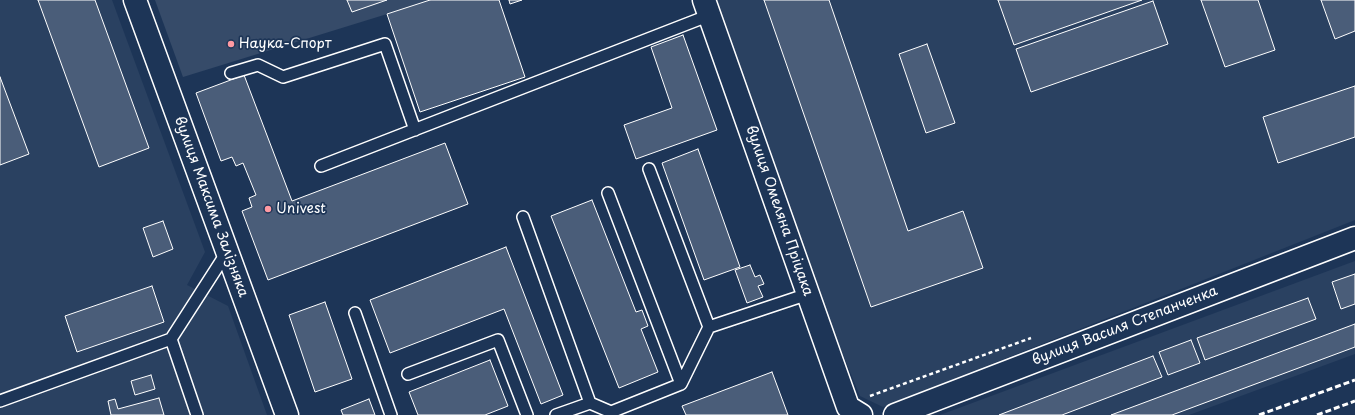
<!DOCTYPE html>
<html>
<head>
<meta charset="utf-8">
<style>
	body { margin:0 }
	canvas { display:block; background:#1d3557 }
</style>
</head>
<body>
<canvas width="1355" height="415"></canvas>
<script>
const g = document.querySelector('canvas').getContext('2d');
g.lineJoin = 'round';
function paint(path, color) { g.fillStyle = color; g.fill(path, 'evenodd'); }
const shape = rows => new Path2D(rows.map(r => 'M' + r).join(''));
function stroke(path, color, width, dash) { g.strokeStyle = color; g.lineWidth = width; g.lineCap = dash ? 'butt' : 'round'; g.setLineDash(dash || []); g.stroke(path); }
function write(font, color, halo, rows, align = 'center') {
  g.font = font + ' "Playpen Sans",sans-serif'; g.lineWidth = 3.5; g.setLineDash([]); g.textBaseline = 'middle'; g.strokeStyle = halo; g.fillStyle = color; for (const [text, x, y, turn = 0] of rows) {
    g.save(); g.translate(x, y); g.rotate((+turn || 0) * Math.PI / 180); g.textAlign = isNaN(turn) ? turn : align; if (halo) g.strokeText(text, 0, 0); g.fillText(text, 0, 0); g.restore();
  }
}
const built = shape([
	[0,0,112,0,205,252,187,285,228,306,267,415,0,415],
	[713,0,1355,0,1355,220,883,407,860,396,818,294],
	[1355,261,1355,354,1189,415,940,415]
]);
const green = shape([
	[155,0,430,0,387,14,183,77]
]);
const building = shape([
	[38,0,95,0,149,148,99,167,38,0],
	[347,0,387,0,352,12,347,0],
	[430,0,499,0,525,77,420,112,387,14,430,0],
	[509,0,522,0,510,4,509,0],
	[764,0,829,0,908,231,963,211,983,268,871,307,764,0],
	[998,0,1142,0,1014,45,998,0],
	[1201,0,1258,0,1275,50,1225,67,1201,0],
	[1321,0,1355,0,1355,31,1335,39,1321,0],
	[1153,1,1168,44,1031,92,1016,49,1153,1],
	[683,35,717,130,636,159,624,125,672,108,651,47,683,35],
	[927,44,955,123,926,133,899,54,927,44],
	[244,75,292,201,445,143,468,204,268,280,242,211,252,207,249,198,256,195,243,163,236,166,232,157,221,161,196,93,244,75],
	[0,77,29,154,0,165,0,77],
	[1355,86,1355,137,1278,163,1263,117,1355,86],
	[698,149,740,267,704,280,662,163,698,149],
	[592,200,636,312,642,310,648,326,641,329,658,372,619,388,551,216,592,200],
	[163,221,173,249,153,257,143,228,163,221],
	[506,247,563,395,541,404,504,309,390,353,370,300,506,247],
	[750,265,755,277,760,275,764,284,758,286,763,297,747,303,735,270,750,265],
	[1355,274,1355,304,1341,309,1332,282,1355,274],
	[152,286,164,322,77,352,65,316,152,286],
	[1308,298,1316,319,1205,360,1197,338,1308,298],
	[325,302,352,379,315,392,289,315,325,302],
	[1355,324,1355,347,1172,415,1111,415,1355,324],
	[1191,340,1200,363,1168,375,1159,352,1191,340],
	[1153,356,1162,377,1062,415,999,415,1153,356],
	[490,360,508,406,485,415,418,415,409,392,490,360],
	[772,372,788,415,686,415,682,406,772,372],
	[151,375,155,389,135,395,131,381,151,375],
	[159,398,164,415,111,415,108,401,115,399,118,409,159,398],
	[369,399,375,415,343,415,341,410,369,399]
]);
const path = shape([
	[870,396,1031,338]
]);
const service = shape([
	[231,73,258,65,283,77,385,44,415,130],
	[321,166,710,15],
	[649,169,709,327],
	[608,193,681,384],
	[523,217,590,403,556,415],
	[355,313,391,415],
	[171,339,197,415],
	[408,374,498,340,527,415],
	[0,401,171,339,227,252],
	[590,403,611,412,681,384,709,327,808,294]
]);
const minor = shape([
	[135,0,287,415]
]);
const tertiary = shape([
	[704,0,848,407,861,415],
	[895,415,1355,238]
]);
const rail = shape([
	[1259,415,1355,380],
	[1317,415,1355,401]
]);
const markers = [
	[231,44,4,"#ff9aa2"],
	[268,209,4,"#ff9aa2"]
];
const poiNames = [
	["Наука-Спорт",239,44],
	["Univest",276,209]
];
const streetNames = [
	["вулиця Максима Залізняка",211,207,70],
	["вулиця Омеляна Пріцака",779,211,71],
	["вулиця Василя Степанченка",1125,326,-21]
];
paint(built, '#2a4161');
paint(green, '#364b69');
paint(building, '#4a5d79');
stroke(building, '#fff', 1);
stroke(service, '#fff', 14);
stroke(minor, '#fff', 25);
stroke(tertiary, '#fff', 25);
stroke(path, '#fff', 2.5, [4, 3]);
stroke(service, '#1d3557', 11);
stroke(minor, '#1d3557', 22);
stroke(tertiary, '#1d3557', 22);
stroke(rail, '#fff', 3, [6, 3]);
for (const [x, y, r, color] of markers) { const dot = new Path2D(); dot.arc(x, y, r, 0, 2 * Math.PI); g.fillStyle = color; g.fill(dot); stroke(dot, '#1d3557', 1.5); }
write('14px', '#fff', '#1d3557', poiNames, 'left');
write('14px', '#fff', '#1d3557', streetNames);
</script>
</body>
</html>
